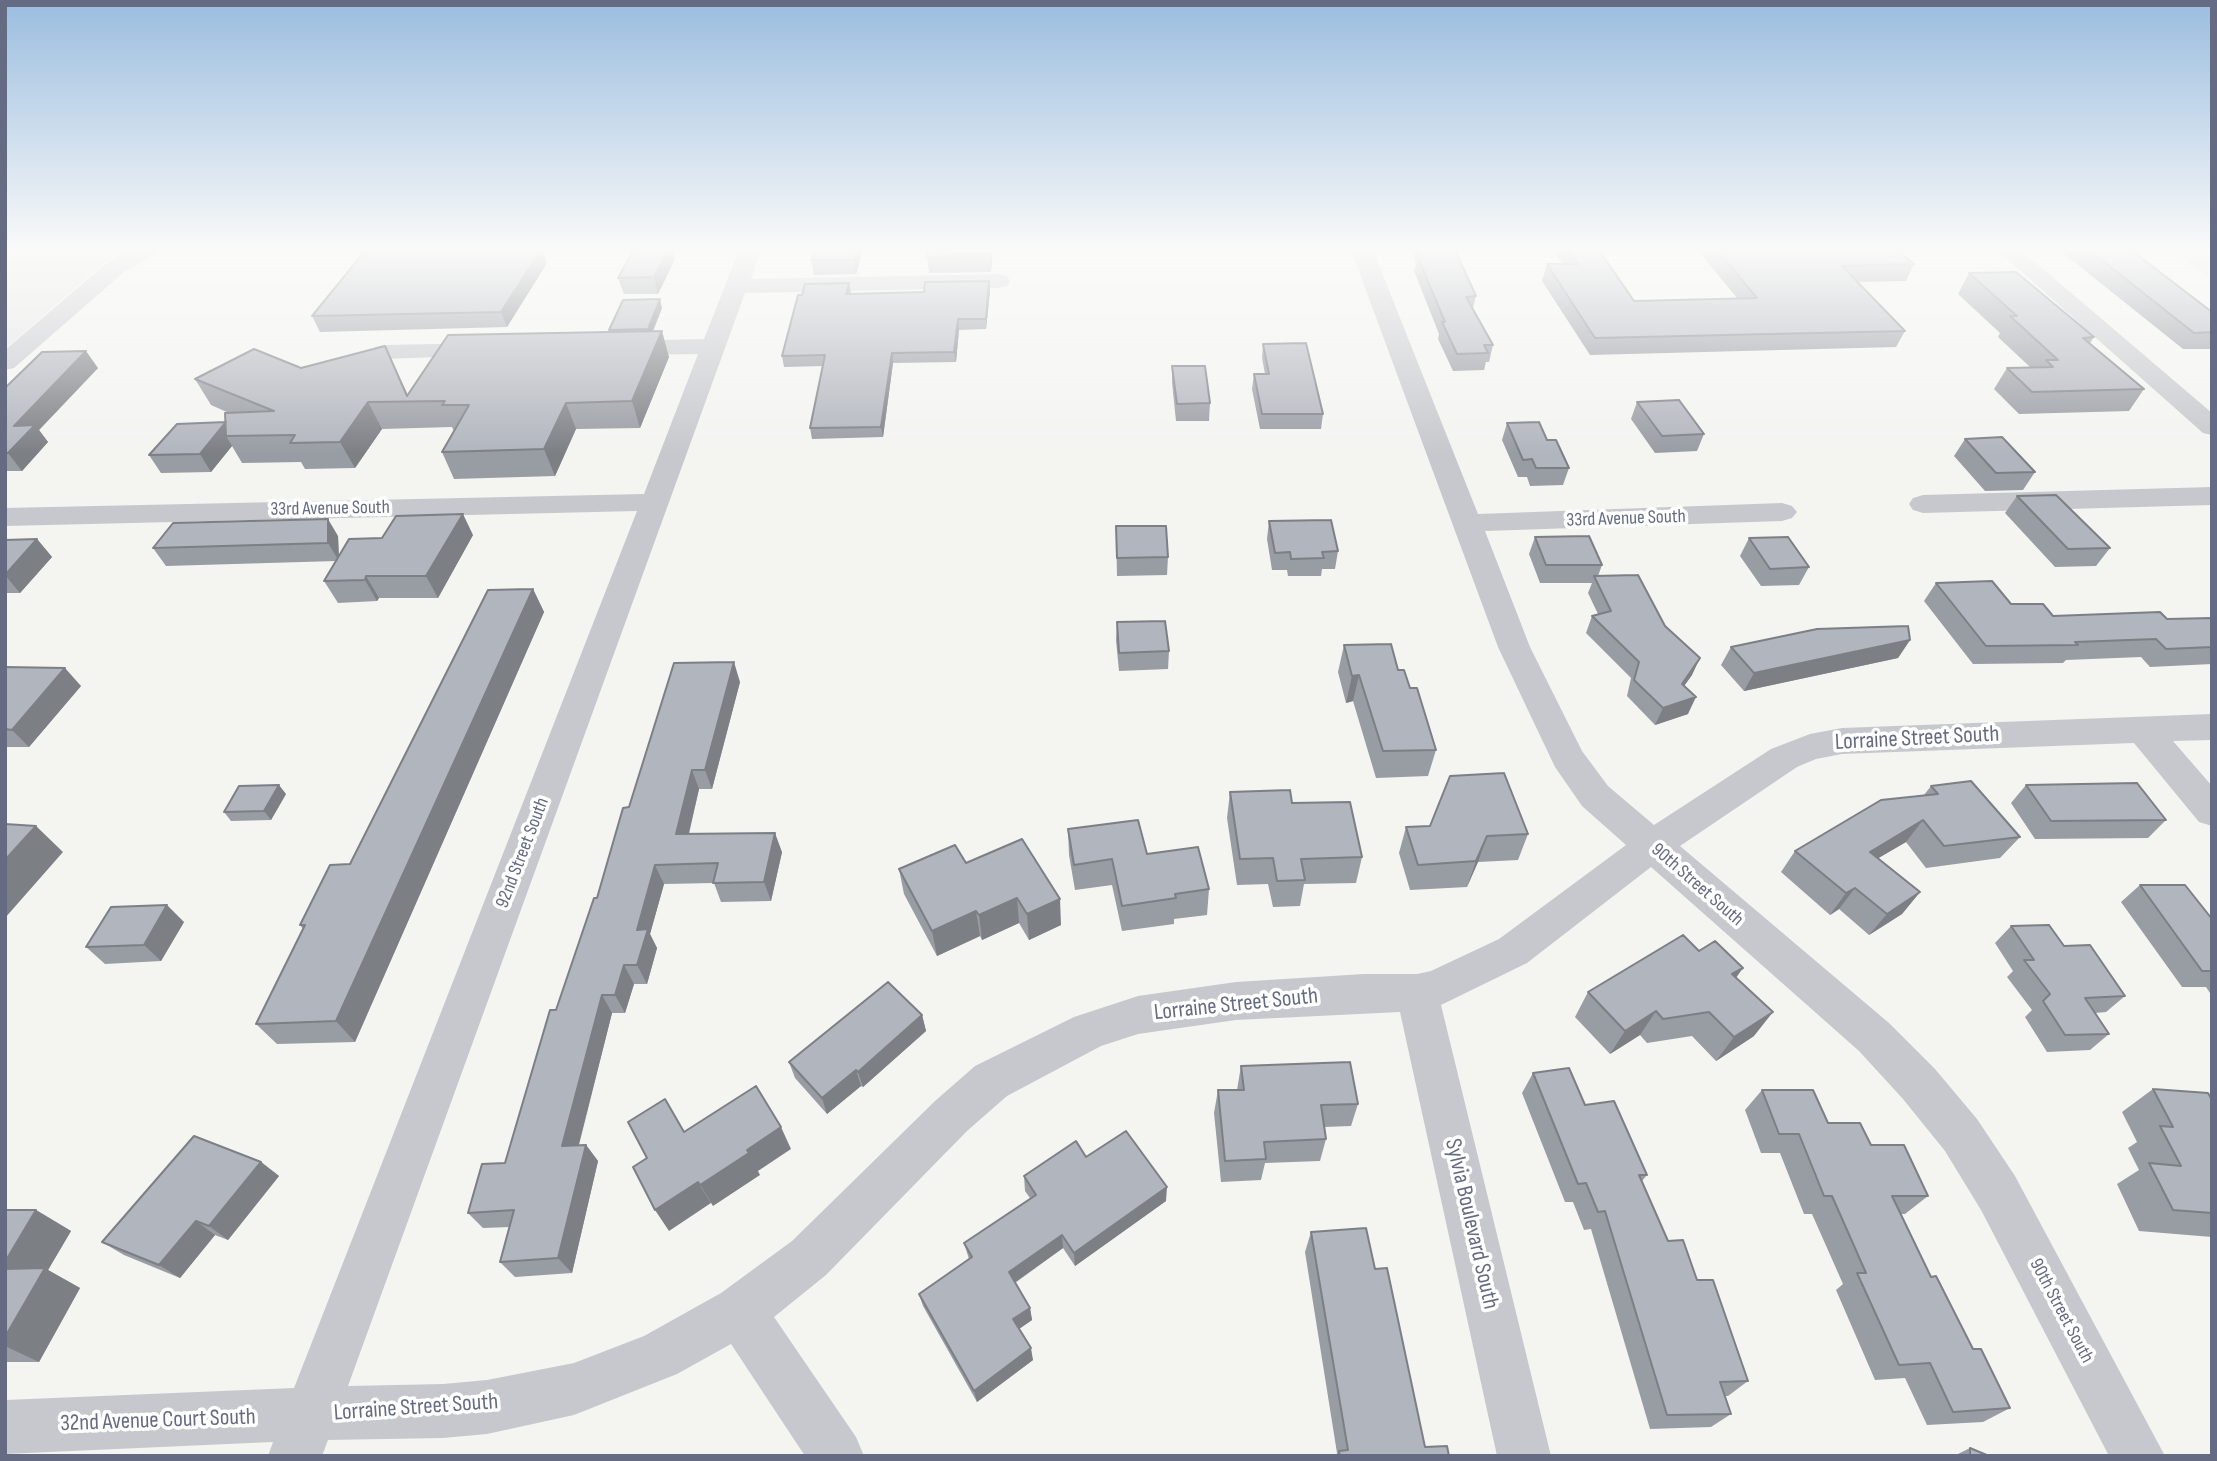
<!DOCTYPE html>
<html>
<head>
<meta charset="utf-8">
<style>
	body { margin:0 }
	#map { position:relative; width:2217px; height:1461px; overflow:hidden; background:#f4f5f1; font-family:"Sofia Sans Condensed",sans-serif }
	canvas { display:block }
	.frame { position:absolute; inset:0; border:7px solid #646b82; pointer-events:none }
</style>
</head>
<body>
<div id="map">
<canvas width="2217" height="1461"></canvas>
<div class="frame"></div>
</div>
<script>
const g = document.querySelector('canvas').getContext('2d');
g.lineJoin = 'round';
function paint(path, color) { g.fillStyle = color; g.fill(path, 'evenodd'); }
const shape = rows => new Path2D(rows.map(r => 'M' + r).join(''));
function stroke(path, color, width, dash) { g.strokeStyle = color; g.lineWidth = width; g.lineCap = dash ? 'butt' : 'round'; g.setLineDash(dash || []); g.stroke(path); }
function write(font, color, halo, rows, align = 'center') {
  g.font = font + ' "Sofia Sans Condensed",sans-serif'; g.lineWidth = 7; g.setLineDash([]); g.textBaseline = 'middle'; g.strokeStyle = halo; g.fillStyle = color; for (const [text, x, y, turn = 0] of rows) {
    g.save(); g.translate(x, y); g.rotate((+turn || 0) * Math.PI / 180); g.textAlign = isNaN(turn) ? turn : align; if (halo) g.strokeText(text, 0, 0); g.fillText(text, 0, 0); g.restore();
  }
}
const built = shape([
	[5,250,119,250,5,349],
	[2171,250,2212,250,2212,280]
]);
const street = shape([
	[130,250,157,250,154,255,124,272,14,368,5,370,5,350,108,262,130,250],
	[739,250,761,250,751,279,999,274,1007,276,1010,281,1007,286,999,288,745,293,348,1386,443,1384,487,1380,574,1363,644,1336,721,1293,792,1241,935,1101,975,1066,1074,1017,1138,996,1236,982,1364,974,1417,974,1431,971,1499,939,1626,845,1582,806,1555,767,1498,647,1351,250,1373,250,1478,514,1782,503,1792,506,1797,512,1792,518,1782,521,1485,531,1530,647,1582,751,1608,786,1654,825,1771,749,1810,734,1842,728,2212,714,2212,740,2173,741,2212,786,2212,826,2199,822,2134,743,1842,754,1816,759,1797,767,1680,846,1889,1023,1935,1069,1977,1119,2015,1176,2165,1456,2109,1456,1981,1210,1945,1151,1903,1099,1859,1051,1651,867,1527,963,1441,1005,1551,1456,1497,1456,1400,1012,1236,1020,1138,1034,1101,1046,1007,1096,967,1131,826,1275,774,1317,856,1437,864,1456,805,1456,731,1344,677,1374,574,1415,487,1434,443,1438,328,1440,322,1456,268,1456,273,1442,5,1454,5,1400,294,1388,637,511,5,526,5,508,644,494,698,354,619,355,610,353,607,348,610,343,619,341,704,339,739,250],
	[1997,250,2021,250,2212,413,2212,435,2203,433,1997,250],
	[486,343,495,345,498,350,495,355,384,359,375,357,372,352,375,347,384,345,486,343],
	[2212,487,2212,505,1923,513,1913,510,1909,504,1913,498,1923,495,2212,487]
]);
const wall = shape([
	[863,250,856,274,814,275,811,260],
	[993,250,991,272,929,273,927,257],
	[1412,250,1455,250,1476,296,1473,308,1493,345,1489,362,1486,362,1484,370,1453,371,1438,339,1439,334,1414,271,1416,264],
	[1553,250,1599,250,1634,301,1737,298,1701,254,1703,250,1898,250,1914,264,1906,281,1857,282,1905,331,1896,347,1590,355,1542,281,1547,264,1563,264],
	[2065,250,2131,250,2212,312,2212,349,2183,349,2063,253],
	[675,259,658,294,624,294,618,278],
	[547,263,507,327,320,332,312,316],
	[1969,273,2094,337,2090,343,2144,389,2129,411,2019,414,1994,389,2007,368,2030,367,1998,337,2000,333,1958,294],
	[989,281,990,291,986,329,959,330,956,362,893,363,883,437,812,439,810,428,823,366,784,367,782,356,802,295,849,283,851,294,924,292],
	[662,308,653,332,669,357,640,428,576,429,555,476,454,479,442,452,454,431,452,427,382,429,355,468,305,469,301,462,242,463,232,446,211,472,161,473,149,455,225,422,229,413,211,405,195,379,301,368,397,372,408,395,610,332,609,330],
	[1263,344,1323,414,1321,429,1260,429,1252,389,1254,374,1265,374,1262,358],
	[1172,366,1210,403,1209,421,1176,421,1172,383],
	[98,368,39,430,48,442,22,471,5,471,5,388],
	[1637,402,1704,434,1697,451,1655,453,1631,419],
	[1507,423,1547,440,1569,468,1563,485,1530,486,1527,477,1518,477,1502,440],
	[1965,439,2035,472,2023,490,1985,491,1954,456],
	[2017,496,2110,548,2096,566,2055,567,2005,513],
	[1269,521,1338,551,1335,569,1322,569,1321,576,1288,576,1287,570,1272,570,1267,539],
	[1116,526,1168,557,1167,575,1117,576],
	[473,535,438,598,379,598,377,601,338,603,324,581,336,561,166,566,153,548,338,536,339,557],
	[1535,537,1602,565,1598,576,1665,626,1692,675,1684,686,1688,714,1655,725,1627,696,1631,678,1586,633,1592,616,1598,614,1588,593,1592,583,1540,583,1529,554],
	[1749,538,1809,567,1799,585,1761,586,1740,556],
	[37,539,52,557,20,593,5,593,5,540],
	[1936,583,2053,616,2167,619,2212,618,2212,664,2150,667,2141,657,2066,660,2063,663,1973,664,1924,601],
	[533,589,544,612,355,1042,277,1044,256,1024,303,929,300,925,350,864],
	[1117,622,1169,651,1168,669,1119,671,1116,640],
	[1910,640,1898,658,1744,691,1721,665,1731,647],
	[1344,645,1398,670,1410,688,1436,750,1428,776,1376,778,1353,701,1346,703,1338,672],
	[5,667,81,686,29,747,5,747],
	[740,682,712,789,699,789,689,834,782,852,771,901,721,902,714,883,664,884,650,934,657,948,647,984,634,984,625,1013,612,1013,579,1145,586,1145,598,1161,572,1273,515,1277,500,1262,510,1227,483,1228,468,1213,505,1163,556,1010,597,898,629,807],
	[2026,785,2166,820,2148,838,2035,839,2011,803],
	[1931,786,2020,837,2000,858,1926,868,1906,842,1878,858,1920,892,1902,914,1869,935,1839,909,1830,915,1781,872,1795,851,1924,795],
	[1230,792,1292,803,1362,857,1356,883,1304,884,1300,906,1273,907,1268,884,1237,885,1227,818],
	[286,794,271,820,231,821,224,812],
	[1406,827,1528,834,1518,860,1478,862,1467,887,1410,890,1399,853],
	[1068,829,1147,854,1209,889,1207,915,1174,919,1174,924,1122,931,1112,885,1075,890,1069,855],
	[966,863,1061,925,1029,940,1019,923,982,940,980,936,937,956,904,894,899,869],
	[2140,885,2212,919,2212,996,2206,987,2182,987,2121,902],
	[184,922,161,961,105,964,86,947],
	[2011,926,2064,946,2125,996,2106,1012,2095,1013,2109,1034,2090,1050,2047,1052,2025,1017,2032,1010,2007,977,2013,971,1995,943],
	[1699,951,1736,978,1754,1036,1716,1061,1692,1036,1647,1043,1640,1035,1610,1054,1575,1017,1588,992],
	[922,1015,926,1031,863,1087,861,1086,827,1114,795,1078,789,1062],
	[1241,1066,1358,1104,1351,1126,1324,1127,1326,1139,1320,1161,1265,1163,1261,1180,1221,1182,1214,1113,1218,1090,1237,1090],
	[1533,1073,1585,1105,1647,1175,1642,1181,1668,1241,1697,1280,1748,1381,1728,1396,1724,1396,1731,1414,1711,1427,1650,1429,1591,1229,1584,1230,1573,1202,1565,1202,1522,1093],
	[2153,1089,2212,1100,2212,1237,2139,1231,2117,1184,2139,1170,2128,1148,2137,1142,2122,1112],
	[1762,1090,1871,1145,1928,1196,1905,1214,1901,1214,1931,1277,1973,1349,2010,1408,1983,1422,1927,1425,1905,1378,1875,1380,1836,1290,1843,1284,1812,1214,1804,1214,1780,1153,1761,1153,1745,1110],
	[1086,1157,1166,1201,1075,1266,1063,1248,1015,1283,1030,1308,1032,1320,1019,1329,1033,1360,977,1402,923,1306,919,1294,969,1259,964,1243,1030,1198,1025,1191,1024,1176],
	[261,1162,279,1176,228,1240,215,1235,180,1278,124,1255,102,1242],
	[5,1210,36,1210,71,1231,48,1270,80,1288,39,1362,5,1362],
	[1311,1232,1375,1269,1425,1447,1449,1456,1336,1456,1337,1453,1305,1252],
	[1970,1448,1989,1456,1954,1456]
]);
const shadedWall = shape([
	[541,250,543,250,547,263,507,327,501,312],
	[668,250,673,250,675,259,658,294,654,277],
	[857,250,863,250,856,274,854,260],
	[991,250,993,250,991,272,990,255],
	[989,281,990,291,986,329,986,319],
	[849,283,851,294,846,294],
	[660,299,662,308,650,337,648,329],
	[958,319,959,330,956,362,954,352],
	[662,331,669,357,640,428,632,401],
	[86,351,98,368,39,430,48,442,22,471,8,453,14,426],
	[892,353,893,363,883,437,881,427],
	[368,402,382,429,355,468,340,442],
	[566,403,576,429,555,476,544,449],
	[226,422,226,436,232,446,211,472,200,454],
	[463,514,473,535,438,598,426,576],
	[328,519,338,536,339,561,328,543],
	[37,539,52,557,20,593,5,575],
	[366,576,379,598,377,601,365,580],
	[533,589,544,612,355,1042,336,1021],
	[1910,640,1898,658,1744,691,1754,673],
	[1700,658,1692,675,1674,700,1682,684],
	[734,662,740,682,712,789,705,770],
	[65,668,81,686,29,747,12,730],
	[1359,675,1353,701,1346,703,1352,676],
	[1696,697,1688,714,1655,725,1663,708],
	[692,770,699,789,684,853,676,834],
	[279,785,286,794,271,820,264,811],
	[1923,820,1906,842,1853,873,1870,852],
	[36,826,63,852,5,918,5,860],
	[775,833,782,852,771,901,764,882],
	[1487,836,1478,862,1467,887,1476,861],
	[655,865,664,884,650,934,657,948,647,984,637,965,637,930],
	[1855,888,1839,909,1830,915,1846,893],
	[1920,892,1902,914,1869,935,1887,914],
	[1017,898,1019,923,982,940,979,915],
	[1060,899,1061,925,1029,940,1027,914],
	[167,905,184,922,161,961,144,945],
	[976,911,980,936,937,956,932,931],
	[624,965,634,984,625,1013,615,995],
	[1743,968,1726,992,1732,974],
	[602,995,612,1013,574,1163,562,1146],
	[1656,1011,1640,1035,1610,1054,1625,1031],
	[1773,1012,1754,1036,1716,1061,1734,1037],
	[922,1015,926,1031,863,1087,858,1072],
	[856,1070,861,1086,827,1114,822,1098],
	[781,1127,791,1149,758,1171,760,1175,713,1206,700,1185,747,1150],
	[586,1145,598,1161,572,1273,558,1258],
	[261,1162,279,1176,228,1240,209,1226],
	[698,1182,711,1203,669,1231,655,1210],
	[1167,1187,1166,1201,1075,1266,1074,1253],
	[36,1210,71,1231,48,1270,80,1288,39,1362,5,1346,5,1262],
	[196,1221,215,1235,180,1278,159,1265],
	[1062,1235,1063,1248,1011,1285,1009,1272],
	[1030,1308,1032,1320,1016,1331,1013,1319],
	[1031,1348,1033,1360,977,1402,974,1391]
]);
const building = shape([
	[413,250,541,250,501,312,312,316,365,251,413,250],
	[634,250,668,250,654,277,618,278,634,250],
	[815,250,857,250,854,260,811,260,815,250],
	[927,250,991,250,990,255,927,257,927,250],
	[1419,250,1455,250,1476,296,1466,297,1493,345,1484,345,1488,353,1457,354,1442,322,1445,322,1417,255,1421,255,1419,250],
	[1568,250,1599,250,1634,301,1757,298,1717,250,1898,250,1914,264,1842,266,1905,331,1595,338,1547,264,1578,264,1568,250],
	[2089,250,2131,250,2212,312,2212,332,2194,333,2089,250],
	[2016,272,2094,337,2083,338,2144,389,2032,392,2007,368,2053,367,2046,360,2058,360,2010,316,2017,316,1969,273,2016,272],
	[989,281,986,319,958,319,954,352,892,353,881,427,810,428,825,355,782,356,798,295,802,295,805,284,849,283,846,294,924,292,925,282,989,281],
	[660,299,648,329,609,330,623,300,660,299],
	[662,331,632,401,566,403,544,449,442,452,469,405,442,405,445,401,368,402,340,442,290,443,295,435,226,436,225,413,274,411,195,379,254,349,301,368,385,346,407,396,448,335,662,331],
	[1306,343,1323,414,1262,414,1254,374,1269,374,1263,344,1306,343],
	[86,351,14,426,35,425,8,453,5,453,5,388,42,352,86,351],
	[1172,366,1205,366,1210,403,1177,404,1172,366],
	[1679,400,1704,434,1662,436,1637,402,1679,400],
	[226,422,200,454,149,455,177,424,226,422],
	[1539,422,1547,440,1556,440,1569,468,1536,468,1532,459,1523,460,1507,423,1539,422],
	[2002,437,2035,472,1996,473,1965,439,2002,437],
	[2056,495,2110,548,2068,549,2017,496,2056,495],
	[463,514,426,576,366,576,365,580,324,581,349,539,382,538,396,516,463,514],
	[328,519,328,543,153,548,173,523,328,519],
	[1331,520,1338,551,1322,552,1324,558,1291,559,1290,552,1275,553,1269,521,1331,520],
	[1116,526,1166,526,1168,557,1117,558,1116,526],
	[1589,536,1602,565,1546,565,1535,537,1589,536],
	[1788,537,1809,567,1770,569,1749,538,1788,537],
	[37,539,5,575,5,540,37,539],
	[1638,575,1665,626,1700,658,1682,684,1696,697,1663,708,1634,680,1639,662,1592,616,1611,611,1594,576,1638,575],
	[1992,581,2011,604,2043,604,2053,616,2160,612,2167,619,2212,618,2212,647,2166,649,2156,639,2075,642,2078,645,1986,646,1936,583,1992,581],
	[533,589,336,1021,256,1024,305,925,300,925,330,865,350,864,488,590,533,589],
	[1165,621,1169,651,1119,653,1117,622,1165,621],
	[1908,626,1910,640,1754,673,1731,647,1817,629,1908,626],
	[1391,644,1398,670,1404,670,1410,688,1417,688,1436,750,1383,751,1359,675,1352,676,1344,645,1391,644],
	[734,662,705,770,692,770,676,834,775,833,764,882,713,883,718,863,655,865,637,930,648,929,637,965,624,965,615,995,602,995,562,1146,586,1145,558,1258,500,1262,514,1210,468,1213,482,1164,505,1163,550,1010,556,1010,594,898,597,898,623,808,629,807,674,663,734,662],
	[5,667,65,668,12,730,5,729,5,667],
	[1504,773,1528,834,1487,836,1476,861,1418,865,1406,827,1430,826,1450,776,1504,773],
	[1971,781,2020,837,1944,846,1923,820,1870,852,1920,892,1887,914,1855,888,1846,893,1795,851,1881,800,1938,794,1931,786,1971,781],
	[2137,783,2166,820,2051,821,2026,785,2137,783],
	[279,785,264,811,224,812,239,786,279,785],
	[1290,790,1292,803,1350,802,1362,857,1301,859,1305,880,1277,881,1273,858,1240,859,1230,792,1290,790],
	[1138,820,1147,854,1198,847,1209,889,1175,894,1176,898,1122,906,1112,859,1074,865,1068,829,1138,820],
	[5,824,36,826,5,860,5,824],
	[1022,839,1060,899,1027,914,1017,898,979,915,976,911,932,931,899,869,955,845,966,863,1022,839],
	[2140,885,2185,885,2212,919,2212,971,2202,971,2140,885],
	[167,905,144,945,86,947,111,907,167,905],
	[2049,925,2064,946,2090,945,2125,996,2085,998,2109,1034,2065,1035,2043,1001,2050,994,2024,960,2034,960,2011,926,2049,925],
	[1683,935,1699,951,1715,941,1743,968,1732,974,1773,1012,1734,1037,1709,1012,1663,1019,1656,1011,1625,1031,1588,992,1683,935],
	[888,982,922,1015,858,1072,856,1070,822,1098,789,1062,888,982],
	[1350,1062,1358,1104,1321,1105,1326,1139,1264,1142,1266,1159,1225,1161,1218,1090,1244,1090,1241,1066,1350,1062],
	[1569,1068,1585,1105,1614,1101,1647,1175,1639,1175,1668,1241,1683,1240,1697,1280,1713,1280,1748,1381,1720,1382,1731,1414,1667,1415,1605,1211,1598,1212,1586,1183,1578,1184,1533,1073,1569,1068],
	[756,1086,781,1127,747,1150,749,1153,700,1185,698,1182,655,1210,633,1167,647,1158,628,1122,665,1099,684,1132,756,1086],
	[2153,1089,2208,1093,2212,1100,2212,1213,2173,1210,2149,1163,2181,1166,2160,1126,2173,1127,2153,1089],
	[1762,1090,1813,1090,1828,1123,1860,1123,1871,1145,1904,1145,1928,1196,1892,1196,1931,1277,1936,1276,1973,1349,1981,1349,2010,1408,1953,1412,1930,1363,1899,1365,1857,1273,1866,1273,1832,1196,1824,1196,1799,1134,1779,1134,1762,1090],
	[1126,1131,1167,1187,1074,1253,1062,1235,1009,1272,1030,1308,1013,1319,1031,1348,974,1391,919,1294,972,1257,964,1243,1036,1195,1024,1176,1076,1141,1086,1157,1126,1131],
	[194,1136,261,1162,209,1226,196,1221,159,1265,102,1242,194,1136],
	[5,1210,36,1210,5,1262,5,1210],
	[1366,1228,1375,1269,1387,1268,1425,1447,1447,1446,1449,1456,1340,1456,1339,1451,1348,1450,1311,1232,1366,1228],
	[45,1268,5,1337,5,1269,45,1268],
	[1970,1448,1989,1456,1970,1456,1970,1448]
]);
const streetNames = [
	["33rd Avenue South",330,509,-1],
	["33rd Avenue South",1626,519,-2],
	["92nd Street South",523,853,-69],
	["90th Street South",1697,885,41],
	["90th Street South",2061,1311,62]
];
const nearStreetnames = [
	["Lorraine Street South",1917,739,-3],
	["Lorraine Street South",1236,1005,-6],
	["Sylvia Boulevard South",1471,1224,77],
	["Lorraine Street South",416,1408,-4],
	["32nd Avenue Court South",158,1421,-2]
];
paint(built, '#e4e5e5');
paint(street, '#c7c8cd');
paint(wall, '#989ca3');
paint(shadedWall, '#7c7f84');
paint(building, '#b1b5bd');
stroke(building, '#7c7f84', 2);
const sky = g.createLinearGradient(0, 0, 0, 454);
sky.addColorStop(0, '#9abddf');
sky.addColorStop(0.55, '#fafaf9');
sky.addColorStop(1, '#fafaf900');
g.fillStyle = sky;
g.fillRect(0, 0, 2217, 454);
write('19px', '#646b82', '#fff', streetNames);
write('23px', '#646b82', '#fff', nearStreetnames);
</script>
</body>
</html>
